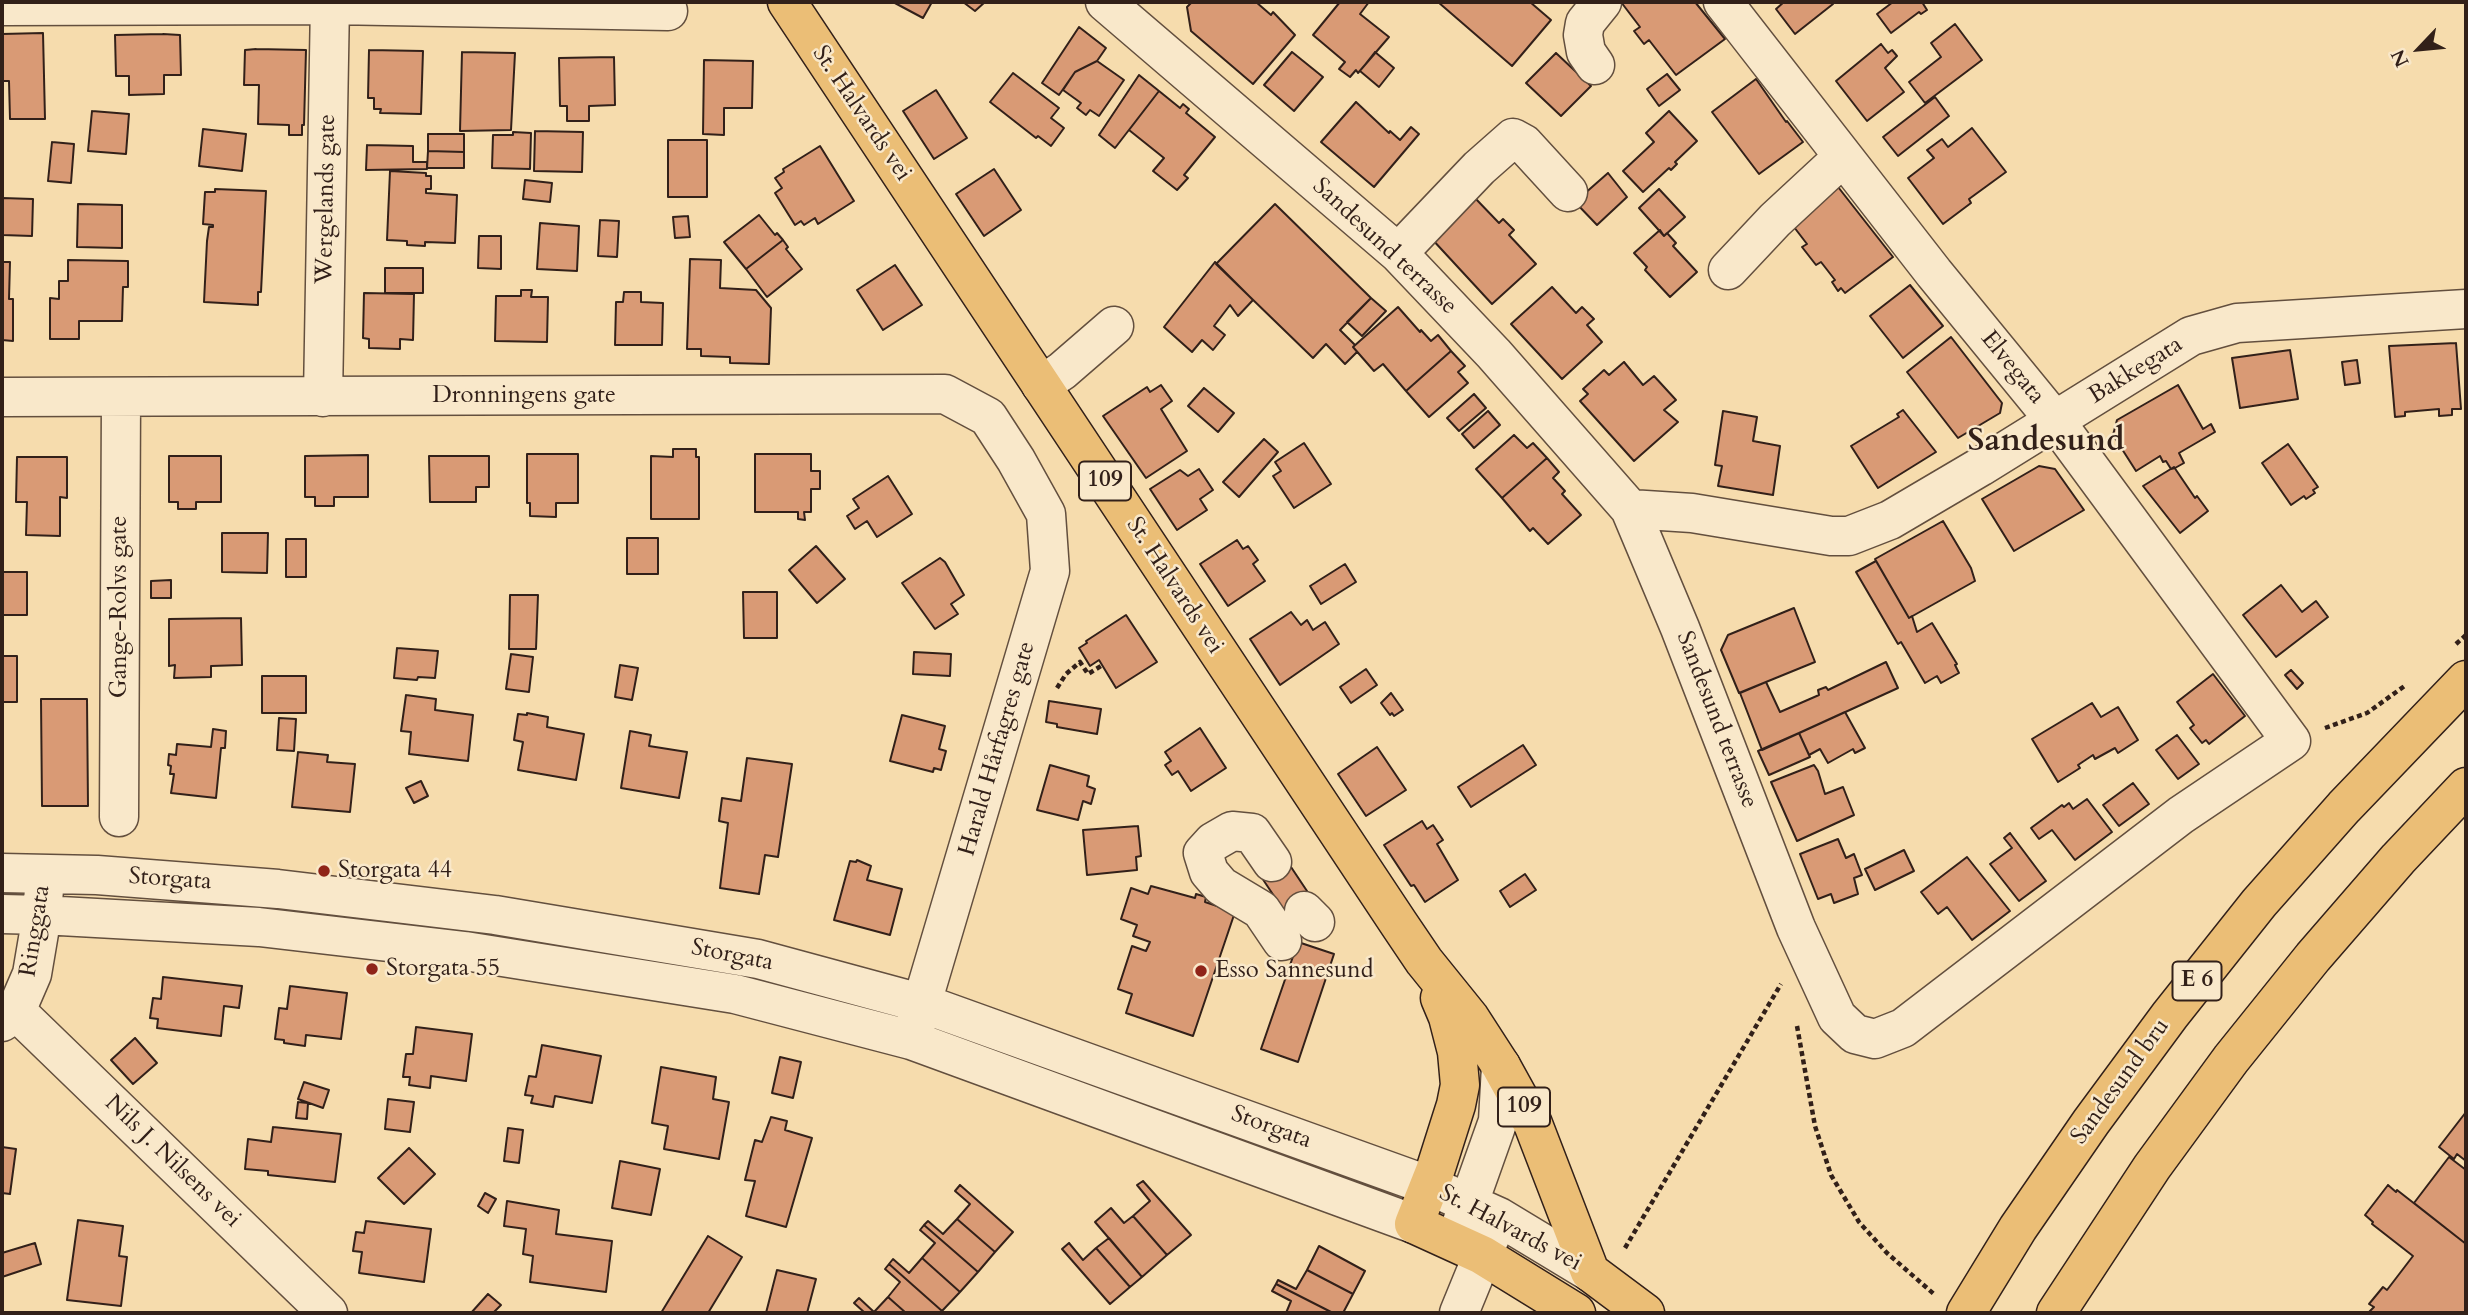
<!DOCTYPE html>
<html>
<head>
<meta charset="utf-8">
<style>
	body { margin:0 }
	#map { position:relative; width:2468px; height:1315px; overflow:hidden; background:#f6dcad; font-family:Cardo,serif }
	canvas { display:block }
	.frame { position:absolute; inset:0; border:4px solid #322019; pointer-events:none }
	.north { position:absolute; left:2384px; top:14px; width:70px; height:70px; -webkit-text-stroke:5px #f9e8ca; paint-order:stroke; rotate:244deg; font-size:19px; font-weight:700; line-height:28px; text-align:center; color:#322019 }
	.north::after { content:''; display:block; margin:auto; width:24px; height:32px; background:#322019; clip-path:polygon(50% 0,100% 100%,50% 72%,0 100%) }
</style>
</head>
<body>
<div id="map">
<canvas width="2468" height="1315"></canvas>
<div class="frame"></div>
<div class="north">N</div>
</div>
<script>
const g = document.querySelector('canvas').getContext('2d');
g.lineJoin = 'round';
function paint(path, color) { g.fillStyle = color; g.fill(path, 'evenodd'); }
const shape = rows => new Path2D(rows.map(r => 'M' + r).join(''));
function stroke(path, color, width, dash) { g.strokeStyle = color; g.lineWidth = width; g.lineCap = dash ? 'butt' : 'round'; g.setLineDash(dash || []); g.stroke(path); }
function write(font, color, halo, rows, align = 'center') {
  g.font = font + ' Cardo,serif'; g.lineWidth = 5; g.setLineDash([]); g.textBaseline = 'middle'; g.strokeStyle = halo; g.fillStyle = color; for (const [text, x, y, turn = 0] of rows) {
    g.save(); g.translate(x, y); g.rotate((+turn || 0) * Math.PI / 180); g.textAlign = isNaN(turn) ? turn : align; if (halo) g.strokeText(text, 0, 0); g.fillText(text, 0, 0); g.restore();
  }
}
const building = shape([
	[893,2,932,2,923,18,893,2],
	[963,2,985,2,975,11,963,2],
	[1192,2,1256,2,1271,15,1273,12,1295,35,1253,84,1191,31,1187,7,1192,2],
	[1340,2,1369,2,1360,14,1389,37,1358,73,1356,70,1350,77,1339,69,1345,62,1313,35,1340,2],
	[1438,2,1530,2,1551,20,1512,66,1438,2],
	[1621,2,1695,2,1725,39,1676,75,1649,40,1644,44,1634,31,1640,27,1621,2],
	[1784,2,1831,2,1833,4,1795,34,1776,9,1784,2],
	[1893,2,1922,2,1927,10,1921,14,1919,12,1891,33,1877,14,1893,2],
	[1955,24,1982,60,1925,103,1909,82,1941,57,1931,43,1955,24],
	[1079,27,1106,48,1097,61,1075,72,1059,95,1042,83,1079,27],
	[43,33,45,119,10,119,9,81,2,81,2,34,43,33],
	[163,34,180,35,181,75,164,75,164,94,129,95,129,76,116,76,115,35,163,34],
	[1881,44,1888,53,1892,50,1897,56,1885,68,1904,92,1867,121,1836,81,1881,44],
	[256,49,306,50,304,125,302,125,302,135,289,135,289,125,258,124,259,85,244,85,245,50,256,49],
	[369,50,423,51,421,114,380,113,381,109,374,109,374,98,368,98,369,50],
	[462,52,515,53,511,130,460,131,462,52],
	[1292,52,1323,77,1294,111,1264,85,1292,52],
	[1375,52,1394,68,1379,87,1360,71,1375,52],
	[1556,53,1591,86,1561,116,1526,83,1556,53],
	[614,57,615,105,589,106,589,121,567,121,567,106,560,106,559,58,614,57],
	[704,60,753,61,752,108,724,108,724,135,703,134,704,60],
	[1097,61,1124,80,1099,116,1090,110,1086,115,1077,108,1081,103,1063,90,1075,72,1097,61],
	[1013,73,1059,108,1051,118,1064,128,1051,146,1038,136,1036,138,990,102,1013,73],
	[1667,74,1680,90,1659,106,1647,89,1667,74],
	[1139,75,1159,91,1115,148,1099,135,1139,75],
	[1756,79,1786,122,1787,121,1803,142,1759,174,1712,112,1756,79],
	[936,90,967,138,934,159,903,111,936,90],
	[1159,91,1180,108,1183,104,1189,109,1186,113,1215,137,1184,175,1188,178,1177,190,1153,171,1164,158,1129,130,1159,91],
	[1935,97,1949,116,1898,156,1883,137,1935,97],
	[1356,102,1389,133,1390,131,1400,140,1411,127,1419,134,1374,187,1321,142,1356,102],
	[92,111,129,114,126,154,88,151,92,111],
	[1669,111,1697,141,1675,162,1677,164,1671,170,1669,168,1643,192,1623,171,1654,142,1646,133,1669,111],
	[1972,128,2006,172,1969,199,1971,203,1943,224,1908,178,1934,158,1927,150,1942,139,1948,147,1972,128],
	[203,129,246,134,242,171,199,166,203,129],
	[535,131,583,132,582,172,534,171,535,131],
	[513,132,531,133,530,169,492,168,493,135,513,135,513,132],
	[428,134,464,134,464,152,428,151,428,134],
	[668,140,707,140,707,197,668,197,668,140],
	[52,142,74,144,71,183,48,181,52,142],
	[367,145,413,146,413,162,427,162,427,169,366,170,367,145],
	[820,146,854,201,818,224,815,218,804,225,801,221,795,225,775,193,782,188,775,178,784,172,783,169,820,146],
	[428,151,464,152,464,168,427,168,428,151],
	[994,169,1021,210,984,236,956,194,994,169],
	[390,171,426,173,426,176,431,176,431,189,426,189,426,193,457,195,455,243,425,242,425,246,407,245,407,241,387,240,390,171],
	[1608,173,1627,197,1597,225,1575,202,1608,173],
	[1831,178,1893,257,1845,293,1841,288,1838,291,1832,282,1835,280,1821,262,1816,265,1802,247,1807,244,1784,214,1831,178],
	[525,180,552,183,550,202,523,199,525,180],
	[215,189,266,191,261,292,258,292,258,305,204,302,207,241,209,227,213,227,213,225,203,224,205,192,215,192,215,189],
	[1659,189,1685,217,1664,236,1639,208,1659,189],
	[2,198,33,199,32,236,2,235,2,198],
	[1475,198,1499,223,1503,219,1514,230,1509,235,1536,264,1492,304,1431,238,1475,198],
	[78,204,122,205,122,248,77,247,78,204],
	[1275,204,1371,298,1340,330,1355,345,1353,347,1357,352,1345,364,1326,344,1313,358,1216,264,1275,204],
	[759,215,775,235,777,233,783,240,746,269,724,242,759,215],
	[688,216,690,237,675,238,673,217,688,216],
	[600,220,619,221,617,257,598,256,600,220],
	[540,223,579,226,577,271,537,269,540,223],
	[1660,230,1664,236,1667,233,1676,243,1673,246,1697,272,1670,297,1645,270,1647,267,1634,253,1660,230],
	[479,236,501,236,501,269,478,268,479,236],
	[783,240,788,247,786,249,802,269,767,297,746,269,783,240],
	[690,259,721,260,720,288,756,290,771,308,769,364,730,363,730,357,701,356,701,349,687,349,690,259],
	[68,260,128,261,128,287,123,287,122,321,79,321,79,339,50,339,50,298,59,299,59,281,68,281,68,260],
	[2,262,10,262,9,299,13,299,13,341,2,340,2,262],
	[1215,262,1253,300,1238,316,1230,305,1214,326,1225,335,1213,350,1202,340,1192,352,1164,327,1215,262],
	[895,265,922,305,883,330,857,290,895,265],
	[385,268,423,268,423,293,385,293,385,268],
	[1910,285,1943,326,1903,358,1870,316,1910,285],
	[1552,287,1576,313,1582,307,1594,319,1587,325,1602,342,1562,379,1511,324,1552,287],
	[521,290,532,290,531,297,548,297,547,342,495,341,496,296,521,296,521,290],
	[624,292,641,292,641,302,663,303,662,345,615,345,616,302,623,302,624,292],
	[364,293,414,294,413,340,400,339,400,349,369,348,369,339,363,338,364,293],
	[1371,298,1386,311,1362,336,1347,322,1371,298],
	[1398,307,1420,332,1421,330,1431,341,1438,335,1451,351,1406,391,1383,364,1374,371,1353,347,1398,307],
	[1951,337,2002,403,2000,413,1958,438,1907,372,1951,337],
	[2456,343,2461,409,2452,409,2452,415,2439,416,2439,409,2405,412,2405,416,2395,417,2389,346,2456,343],
	[2290,350,2298,399,2240,408,2232,358,2290,350],
	[1451,351,1465,366,1458,372,1468,383,1429,417,1406,391,1451,351],
	[2357,360,2360,383,2345,385,2342,362,2357,360],
	[1624,362,1643,385,1654,376,1676,400,1664,410,1678,422,1634,461,1580,401,1588,394,1583,389,1604,370,1609,375,1624,362],
	[1161,385,1172,401,1161,409,1187,451,1146,478,1103,416,1147,387,1150,392,1161,385],
	[2178,385,2203,429,2211,424,2215,432,2179,453,2184,463,2175,468,2171,469,2166,461,2163,462,2160,456,2136,471,2113,435,2117,420,2178,385],
	[1204,388,1234,413,1218,432,1188,406,1204,388],
	[1474,394,1486,408,1459,431,1447,418,1474,394],
	[1903,410,1936,452,1878,488,1851,446,1899,417,1897,414,1903,410],
	[1488,411,1500,425,1474,448,1462,434,1488,411],
	[1723,411,1757,417,1753,441,1780,446,1773,495,1718,486,1722,466,1715,465,1723,411],
	[1514,435,1527,448,1533,443,1547,458,1502,498,1476,469,1514,435],
	[1264,439,1278,452,1239,497,1223,482,1264,439],
	[1304,443,1331,484,1294,508,1273,476,1281,471,1275,462,1304,443],
	[2288,444,2318,487,2313,490,2315,493,2306,499,2304,496,2291,505,2262,463,2288,444],
	[673,449,696,449,696,457,699,457,699,519,651,519,651,456,673,457,673,449],
	[527,454,578,454,578,503,556,503,556,517,530,516,530,503,527,503,527,454],
	[755,454,811,454,811,471,820,471,820,489,811,489,811,512,804,512,805,520,798,519,798,512,755,512,755,454],
	[368,455,368,497,334,497,334,506,315,506,315,497,305,497,305,456,368,455],
	[169,456,221,456,221,502,196,502,196,509,178,509,178,502,169,502,169,456],
	[429,456,489,456,489,487,476,487,476,502,430,502,429,456],
	[17,457,67,457,67,498,60,497,60,536,26,535,27,502,16,502,17,457],
	[1547,458,1559,472,1553,478,1565,491,1562,494,1581,515,1548,544,1533,528,1530,531,1502,498,1547,458],
	[2039,466,2055,469,2084,510,2014,551,1982,499,2039,466],
	[2174,467,2195,498,2197,496,2208,511,2180,533,2143,486,2174,467],
	[1199,469,1213,490,1200,499,1207,510,1177,530,1150,489,1180,470,1188,476,1199,469],
	[888,476,912,514,877,537,867,521,855,529,847,516,859,508,853,499,888,476],
	[1943,521,1971,568,1975,581,1909,618,1875,559,1943,521],
	[222,533,268,533,267,573,222,572,222,533],
	[627,538,658,538,658,574,627,574,627,538],
	[286,539,306,539,306,577,286,577,286,539],
	[1237,540,1243,549,1248,546,1258,560,1253,564,1265,581,1228,606,1200,564,1237,540],
	[816,546,845,579,817,603,789,570,816,546],
	[940,558,945,562,964,595,951,604,958,614,935,629,902,583,940,558],
	[1876,561,1909,618,1912,616,1917,632,1932,623,1957,664,1955,665,1959,673,1941,683,1937,676,1925,683,1901,642,1898,644,1856,572,1876,561],
	[1345,564,1356,582,1321,604,1310,586,1345,564],
	[2,572,27,572,27,615,2,615,2,572],
	[171,580,171,598,151,598,151,581,171,580],
	[2281,585,2302,612,2316,601,2328,617,2276,657,2243,615,2281,585],
	[743,592,777,592,777,638,744,638,743,592],
	[510,595,538,595,536,649,509,649,510,595],
	[1794,608,1815,662,1739,693,1721,650,1728,635,1794,608],
	[1291,612,1301,625,1307,620,1313,630,1325,622,1339,644,1280,685,1250,639,1291,612],
	[1126,615,1157,662,1116,688,1099,660,1090,666,1079,648,1087,643,1086,641,1126,615],
	[241,618,242,665,211,666,211,677,174,678,175,665,169,666,169,619,241,618],
	[397,648,438,651,435,678,418,677,417,680,394,678,397,648],
	[914,652,951,654,950,676,913,674,914,652],
	[511,654,533,657,529,692,506,689,511,654],
	[2,656,17,656,17,702,2,702,2,656],
	[1886,662,1898,688,1762,750,1740,693,1766,682,1780,712,1819,695,1818,690,1826,687,1828,690,1886,662],
	[620,665,638,668,632,700,615,697,620,665],
	[1366,669,1377,685,1351,703,1340,687,1366,669],
	[2291,670,2303,683,2297,689,2285,675,2291,670],
	[2213,674,2245,716,2209,744,2206,740,2202,743,2190,728,2194,725,2177,702,2213,674],
	[262,676,306,676,306,713,262,713,262,676],
	[1391,693,1403,710,1394,716,1392,713,1390,715,1381,703,1391,693],
	[406,695,436,699,435,710,473,715,468,761,409,754,411,732,401,731,406,695],
	[41,699,87,699,88,806,42,806,41,699],
	[1049,701,1101,709,1097,734,1057,727,1057,724,1046,722,1049,701],
	[2092,703,2101,717,2118,707,2138,740,2118,753,2115,748,2095,759,2093,755,2078,765,2080,768,2058,782,2032,739,2092,703],
	[1845,712,1865,748,1855,753,1853,749,1828,763,1820,749,1809,755,1799,733,1845,712],
	[527,713,548,717,547,727,584,734,576,780,518,770,523,742,514,740,518,714,527,715,527,713],
	[902,715,945,726,939,749,946,751,941,770,934,768,933,772,890,761,902,715],
	[279,718,296,719,294,751,277,750,279,718],
	[1200,728,1226,768,1191,791,1178,771,1172,775,1165,765,1171,761,1165,752,1200,728],
	[213,729,226,731,225,748,221,748,216,798,171,793,174,774,170,774,171,766,168,765,169,754,176,755,177,744,211,747,213,729],
	[630,731,651,735,649,746,687,752,679,798,621,788,630,731],
	[1799,733,1810,757,1769,775,1758,751,1799,733],
	[2177,735,2199,764,2178,779,2156,750,2177,735],
	[1523,745,1536,765,1471,807,1458,787,1523,745],
	[1377,747,1406,790,1366,816,1338,774,1377,747],
	[298,752,328,755,327,762,355,764,350,812,292,807,298,752],
	[747,758,792,764,778,857,765,855,759,894,720,888,728,823,719,821,722,798,741,801,747,758],
	[1050,765,1089,776,1087,786,1095,789,1091,804,1083,801,1078,820,1037,810,1050,765],
	[1814,765,1818,771,1825,794,1843,787,1854,815,1797,841,1771,782,1814,765],
	[421,781,428,796,414,803,406,788,421,781],
	[2133,783,2149,804,2119,826,2103,805,2133,783],
	[2087,799,2112,832,2075,860,2052,830,2039,839,2031,828,2062,805,2064,807,2069,803,2073,809,2087,799],
	[1422,821,1427,829,1433,825,1443,840,1437,844,1458,880,1425,902,1414,885,1411,886,1384,845,1422,821],
	[1138,826,1141,856,1136,857,1137,870,1087,875,1083,830,1138,826],
	[2010,833,2046,881,2019,901,1990,864,2012,848,2004,838,2010,833],
	[1838,839,1846,858,1854,854,1862,875,1854,878,1858,894,1834,903,1831,894,1818,899,1800,854,1838,839],
	[1904,850,1914,871,1875,890,1865,869,1904,850],
	[1283,855,1315,903,1290,920,1258,872,1283,855],
	[1967,857,2010,911,1972,940,1947,907,1938,914,1921,892,1967,857],
	[857,860,871,866,867,880,902,889,890,935,834,920,850,861,856,862,857,860],
	[1525,874,1536,890,1510,907,1500,891,1525,874],
	[1151,886,1195,898,1196,894,1206,897,1205,902,1235,912,1193,1036,1126,1013,1132,994,1118,989,1132,946,1146,951,1150,942,1133,936,1137,925,1121,919,1131,888,1148,894,1151,886],
	[1298,942,1334,954,1298,1062,1261,1049,1298,942],
	[163,977,242,986,239,1008,224,1006,221,1036,157,1028,158,1019,150,1018,153,998,161,999,163,977],
	[290,986,347,993,341,1039,306,1035,305,1046,284,1043,284,1040,275,1039,279,1008,287,1009,290,986],
	[416,1027,472,1034,466,1081,431,1076,430,1088,409,1085,410,1077,403,1077,406,1054,413,1054,416,1027],
	[135,1038,157,1063,133,1084,111,1060,135,1038],
	[542,1045,601,1056,592,1103,555,1096,553,1107,531,1103,533,1096,525,1095,529,1076,536,1077,542,1045],
	[780,1057,801,1062,793,1098,772,1093,780,1057],
	[661,1067,716,1077,713,1099,729,1102,719,1159,664,1149,668,1126,652,1123,661,1067],
	[304,1082,329,1090,323,1108,298,1099,304,1082],
	[388,1099,414,1102,410,1132,385,1129,388,1099],
	[298,1102,308,1103,307,1119,296,1118,298,1102],
	[2466,1112,2466,1161,2457,1154,2454,1159,2439,1147,2466,1112],
	[771,1117,787,1121,785,1130,812,1138,786,1227,746,1216,755,1181,745,1180,755,1140,762,1142,771,1117],
	[273,1127,341,1134,335,1182,268,1175,268,1171,245,1169,248,1139,271,1142,273,1127],
	[508,1128,523,1130,519,1163,504,1161,508,1128],
	[2,1147,16,1149,10,1194,2,1193,2,1147],
	[409,1148,435,1174,404,1204,378,1178,409,1148],
	[2449,1157,2466,1170,2466,1244,2414,1203,2449,1157],
	[620,1161,660,1169,651,1215,612,1208,620,1161],
	[1143,1181,1191,1235,1167,1255,1133,1216,1150,1201,1137,1185,1143,1181],
	[960,1185,1013,1232,995,1252,957,1219,970,1204,955,1191,960,1185],
	[2388,1185,2396,1192,2397,1190,2466,1244,2466,1313,2368,1313,2374,1307,2369,1304,2383,1287,2387,1290,2413,1256,2372,1224,2373,1222,2365,1215,2388,1185],
	[485,1193,496,1199,488,1213,478,1206,485,1193],
	[507,1201,559,1210,556,1234,612,1241,606,1292,530,1282,533,1256,523,1254,526,1229,504,1226,507,1201],
	[1111,1208,1124,1223,1133,1216,1167,1255,1142,1277,1095,1222,1111,1208],
	[957,1219,995,1252,978,1272,924,1225,928,1221,943,1234,957,1219],
	[78,1220,123,1226,119,1256,127,1257,121,1306,67,1300,78,1220],
	[366,1221,431,1229,424,1282,359,1273,362,1252,353,1251,356,1232,364,1233,366,1221],
	[924,1225,978,1272,960,1292,922,1258,935,1243,920,1230,924,1225],
	[708,1236,742,1257,708,1313,661,1313,708,1236],
	[1109,1238,1142,1277,1130,1287,1096,1248,1109,1238],
	[35,1243,41,1264,2,1277,2,1253,35,1243],
	[1069,1243,1083,1260,1096,1248,1130,1287,1110,1304,1062,1249,1069,1243],
	[1319,1246,1365,1271,1353,1294,1307,1270,1319,1246],
	[922,1258,960,1292,942,1311,889,1264,893,1259,909,1273,922,1258],
	[889,1264,942,1311,941,1313,906,1313,888,1297,900,1282,885,1269,889,1264],
	[777,1270,816,1279,807,1313,766,1313,777,1270],
	[1307,1270,1353,1294,1343,1313,1333,1313,1276,1284,1278,1280,1296,1289,1307,1270],
	[1276,1284,1333,1313,1286,1313,1291,1301,1272,1291,1276,1284],
	[488,1294,501,1305,493,1313,471,1313,488,1294],
	[888,1297,906,1313,865,1313,854,1303,859,1298,874,1312,888,1297]
]);
const path = shape([
	[2456,644,2466,635],
	[1057,688,1066,674,1080,662,1088,674,1101,666],
	[2325,728,2367,713,2406,685],
	[1797,1026,1815,1126,1831,1175,1859,1222,1887,1253,1935,1295],
	[1625,1248,1781,984]
]);
const minor = shape([
	[1105,2,1398,253,1494,354,1630,509,1680,628,1796,928,1837,1017,1855,1034,1875,1039,1903,1028,2181,815,2291,741,2056,422,1934,273,1723,2],
	[2,6,330,5,668,11],
	[1595,65,1586,52,1583,35,1585,23,1602,2],
	[1398,253,1479,168,1513,138,1524,144,1568,192],
	[1728,270,1775,220,1843,157],
	[1041,385,1062,371,1114,326],
	[2,397,945,394,988,417,1016,460,1046,514,1050,571,911,1040],
	[323,397,330,2],
	[1630,509,1692,513,1831,536,1849,536,1890,520,1980,467,2191,336,2237,323,2466,309],
	[119,817,121,398],
	[1272,862,1252,833,1232,831,1213,842,1203,853,1209,872,1221,886,1261,910,1282,941],
	[2,873,97,875,278,889,495,915,758,959,924,1004,1430,1186,1499,1217,1590,1272],
	[1304,911,1315,922],
	[2,914,42,915,259,927,465,951,735,994,911,1040,1414,1224],
	[16,1011,328,1313],
	[2,1022,16,1011,32,974,42,915,44,889],
	[1460,1228,1498,1121,1501,1066],
	[1459,1313,1495,1225]
]);
const major = shape([
	[787,2,1399,924,1424,961,1470,1018,1501,1066,1533,1124,1590,1272,1645,1313],
	[1440,998,1448,1017,1457,1052,1460,1085,1456,1105,1435,1171,1414,1224,1482,1255,1576,1313]
]);
const highway = shape([
	[1966,1313,2018,1228,2091,1122,2170,1015,2259,903,2344,807,2466,680],
	[2056,1313,2152,1167,2231,1059,2313,957,2398,859,2466,787]
]);
const markers = [
	[324,871,7,"#8f2418"],
	[372,969,7,"#8f2418"],
	[1201,971,7,"#8f2418"]
];
const shields = [
	[1105,481,52],
	[2197,981,49],
	[1524,1107,52]
];
const shieldNames = [
	["109",1105,481],
	["E 6",2197,981],
	["109",1524,1107]
];
const streetNames = [
	["St. Halvards vei",861,114,56],
	["Wergelands gate",327,199,-89],
	["Sandesund terrasse",1384,247,43],
	["Elvegata",2012,368,51],
	["Bakkegata",2136,371,-32],
	["Dronningens gate",524,396],
	["St. Halvards vei",1174,586,57],
	["Gange-Rolvs gate",120,607,-90],
	["Sandesund terrasse",1716,720,69],
	["Harald Hårfagres gate",998,749,-74],
	["Storgata",170,880,4],
	["Ringgata",36,931,-81],
	["Storgata",732,956,11],
	["Sandesund bru",2121,1082,-54],
	["Storgata",1271,1128,20],
	["Nils J. Nilsens vei",172,1162,44],
	["St. Halvards vei",1510,1229,28]
];
const poiNames = [
	["Storgata 44",338,871],
	["Storgata 55",386,969],
	["Esso Sannesund",1215,971]
];
const districtNames = [
	["Sandesund",2046,443]
];
paint(building, '#d99a75');
stroke(building, '#322019', 2);
stroke(minor, '#634f3e', 41);
stroke(major, '#322019', 41);
stroke(highway, '#322019', 41);
stroke(path, '#322019', 4.5, [5, 3.5]);
stroke(minor, '#f9e8ca', 38);
stroke(major, '#ebbe76', 38);
stroke(highway, '#ebbe76', 38);
for (const [x, y, r, color] of markers) { const dot = new Path2D(); dot.arc(x, y, r, 0, 2 * Math.PI); g.fillStyle = color; g.fill(dot); stroke(dot, '#f9e8ca', 2.5); }
for (const [x, y, w] of shields) { const box = new Path2D(); box.roundRect(x - w / 2, y - 19.5, w, 39, 5); g.fillStyle = '#f9e8ca'; g.fill(box); stroke(box, '#322019', 2); }
write('bold 23px', '#322019', null, shieldNames);
write('24px', '#322019', '#f9e8ca', streetNames);
write('24px', '#322019', '#f9e8ca', poiNames, 'left');
write('bold 32px', '#322019', '#f9e8ca', districtNames);
</script>
</body>
</html>
